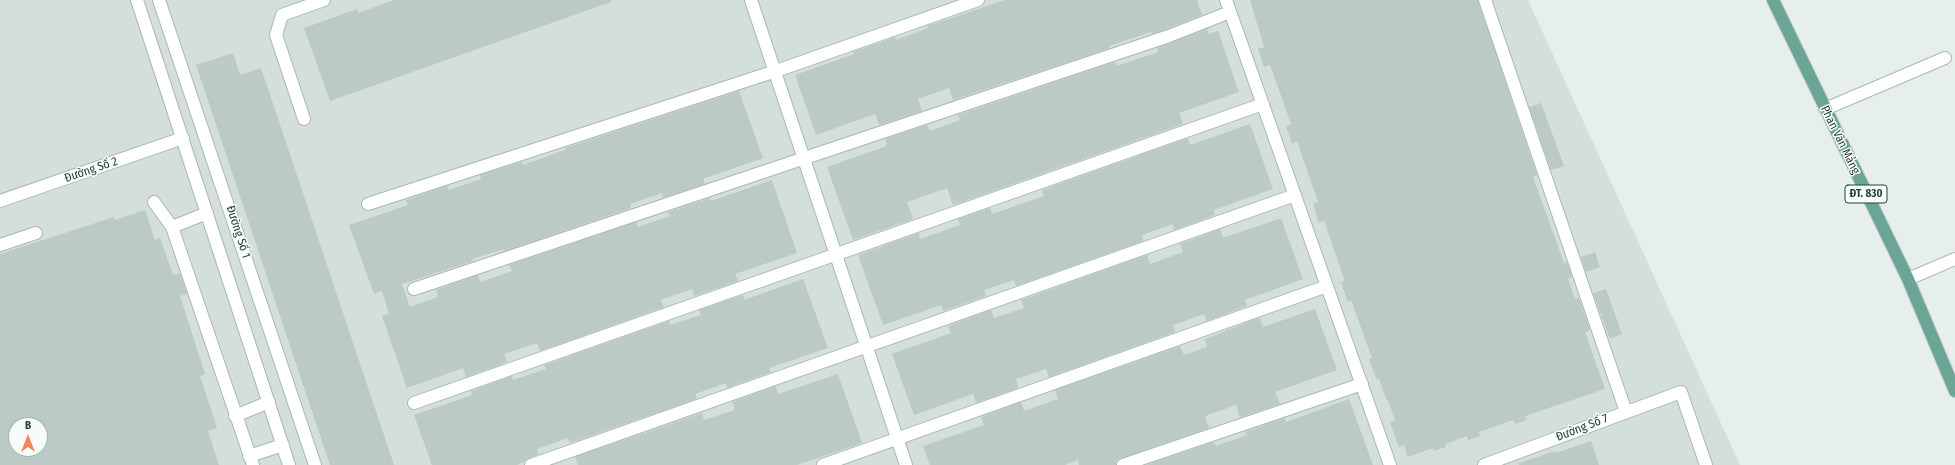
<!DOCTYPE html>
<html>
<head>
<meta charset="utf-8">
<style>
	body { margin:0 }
	#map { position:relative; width:1955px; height:465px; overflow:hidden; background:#e6efeb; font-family:"Fira Sans Condensed",sans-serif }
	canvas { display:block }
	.north { position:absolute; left:8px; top:417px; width:40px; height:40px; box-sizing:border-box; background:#f7fbf9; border:1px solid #a3b1ad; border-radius:50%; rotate:0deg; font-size:11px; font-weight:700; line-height:16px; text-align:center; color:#24423a }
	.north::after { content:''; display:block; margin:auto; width:14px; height:18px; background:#f4845f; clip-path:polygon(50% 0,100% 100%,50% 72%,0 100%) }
</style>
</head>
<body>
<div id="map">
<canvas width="1955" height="465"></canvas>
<div class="north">B</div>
</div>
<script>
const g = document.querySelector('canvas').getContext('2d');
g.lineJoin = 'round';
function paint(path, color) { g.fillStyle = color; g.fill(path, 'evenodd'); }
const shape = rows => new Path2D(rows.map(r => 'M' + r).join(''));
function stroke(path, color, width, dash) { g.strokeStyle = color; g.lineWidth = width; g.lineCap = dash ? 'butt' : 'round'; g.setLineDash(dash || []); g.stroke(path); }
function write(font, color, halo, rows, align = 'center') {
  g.font = font + ' "Fira Sans Condensed",sans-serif'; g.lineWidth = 3; g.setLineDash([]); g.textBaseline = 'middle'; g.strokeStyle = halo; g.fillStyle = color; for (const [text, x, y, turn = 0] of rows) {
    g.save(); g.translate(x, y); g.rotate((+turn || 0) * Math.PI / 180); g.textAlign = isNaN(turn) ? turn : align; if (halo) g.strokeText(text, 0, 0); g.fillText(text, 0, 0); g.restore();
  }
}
const built = shape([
	[0,0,1528,0,1740,465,0,465],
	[16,425,40,425,40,449,16,449]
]);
const building = shape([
	[394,0,611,0,611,2,330,101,304,28,357,9,358,13],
	[1005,0,1197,0,1202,15,1166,29,1152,34,1151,32,1109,46,1110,48,953,100,949,88,918,99,922,111,879,125,875,114,816,135,795,75,854,54,853,52,895,37,896,40,928,28,927,26],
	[1250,0,1478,0,1537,175,1533,177,1564,263,1567,262,1572,277,1568,279,1575,299,1579,298,1590,330,1585,332,1605,389,1525,416,1527,420,1515,424,1513,420,1479,432,1480,436,1468,440,1467,436,1446,444,1446,447,1433,451,1433,448,1408,457,1404,445,1399,447,1390,422,1395,420,1388,400,1387,401,1379,379,1377,380,1369,359,1372,358,1351,300,1348,302,1341,282,1345,281,1324,221,1319,223,1313,204,1318,202,1297,141,1292,144,1286,126,1291,124,1279,90,1270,65,1264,67,1258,49,1264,47],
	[1207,29,1209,34,1218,31,1239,92,1179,113,1183,124,953,205,947,188,907,202,913,219,853,240,827,167,887,146,885,139,927,125,930,131,960,120,958,115,1115,62,1116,66,1158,52,1157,48],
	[233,53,240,75,261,68,394,465,330,465,196,65],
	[739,91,763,158,703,179,705,184,663,198,662,193,630,204,631,208,505,251,504,249,472,259,473,261,402,284,410,307,438,297,436,290,478,275,480,282,512,271,509,265,636,222,638,227,670,216,668,212,710,198,711,201,772,180,797,253,735,274,738,281,694,296,692,289,661,300,664,307,540,351,537,343,504,354,507,362,466,377,463,368,407,388,382,316,389,314,382,291,374,294,349,225,408,205,406,200,447,186,449,190,481,179,480,175,522,162,523,165,565,150,565,148],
	[1541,103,1564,166,1551,170,1529,107],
	[1250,124,1273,189,1214,210,1215,215,1174,230,1173,224,1142,235,1143,241,1016,286,1014,280,984,290,986,296,943,311,941,305,883,325,858,255,919,233,920,239,960,225,958,219,990,208,992,214,1044,196,1042,190,1188,138,1190,145],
	[145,210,155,240,160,238,173,275,180,273,187,294,180,296,205,374,200,376,217,428,208,431,219,465,0,465,0,254,114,217,115,220],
	[16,425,40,425,40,449,16,449],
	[1281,218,1303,279,1245,300,1247,306,1207,321,1204,314,1173,325,1175,332,1049,377,1046,369,1016,379,1018,388,976,403,973,394,914,415,892,354,951,333,948,326,991,310,994,318,1024,308,1021,300,1147,255,1150,264,1183,252,1180,244,1220,229,1223,238],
	[1595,252,1600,267,1586,272,1581,257],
	[803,279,828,348,769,368,771,372,727,388,726,383,695,394,697,399,570,443,568,438,537,449,538,454,517,465,432,465,414,415,472,395,471,391,512,376,513,380,546,369,544,365,669,321,670,325,701,315,699,310,743,295,744,300],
	[1606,289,1622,334,1610,339,1593,293],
	[1315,309,1337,370,1275,392,1280,404,1240,417,1236,405,1205,416,1209,428,1121,458,1117,460,1116,465,1079,465,1078,460,1065,465,930,465,923,446,984,425,981,417,1021,402,1024,411,1058,399,1055,390,1180,346,1184,355,1207,347,1205,339,1253,320,1260,318,1263,327],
	[838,374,862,443,797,465,578,465,575,457,702,413,704,420,735,410,732,402,776,386,778,394],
	[1349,399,1373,465,1146,465,1214,442,1216,446,1247,435,1245,432,1285,418,1286,422],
	[1591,441,1599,465,1519,465,1519,463,1555,451,1556,453]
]);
const minor = shape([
	[137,0,289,465],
	[159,0,315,465],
	[751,0,906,465],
	[1226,0,1390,465],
	[1485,0,1626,412],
	[1825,109,1945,58],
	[304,119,276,35,282,15,324,0],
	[0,201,183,138],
	[154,202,172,227,253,465],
	[368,204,776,71,978,0],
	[172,227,207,213],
	[0,245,36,233],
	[1908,279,1955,259],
	[414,289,1169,36,1230,12],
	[414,403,1263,104],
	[235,416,269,402],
	[249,456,283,445],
	[531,465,1295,195],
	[823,465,1327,286],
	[1123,465,1362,384],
	[1484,465,1681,392,1706,465]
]);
const major = shape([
	[1773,0,1908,279,1955,391]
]);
const shields = [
	[1866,194,42]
];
const shieldNames = [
	["ĐT. 830",1866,194]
];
const streetNames = [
	["Phan Văn Mảng",1840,140,64],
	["Đường Số 2",91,170,-19],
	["Đường Số 1",238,232,72],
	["Đường Số 7",1582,428,-21]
];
paint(built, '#d4dfda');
paint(building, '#bbcac4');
stroke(minor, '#a8b8b2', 14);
stroke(major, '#c2cac8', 14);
stroke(minor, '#fff', 12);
stroke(major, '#6aa596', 12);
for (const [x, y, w] of shields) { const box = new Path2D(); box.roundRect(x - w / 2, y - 9, w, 18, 3); g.fillStyle = '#f7fbf9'; g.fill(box); stroke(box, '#24423a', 1); }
write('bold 11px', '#24423a', null, shieldNames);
write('12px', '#24423a', '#f7fbf9', streetNames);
</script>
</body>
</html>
